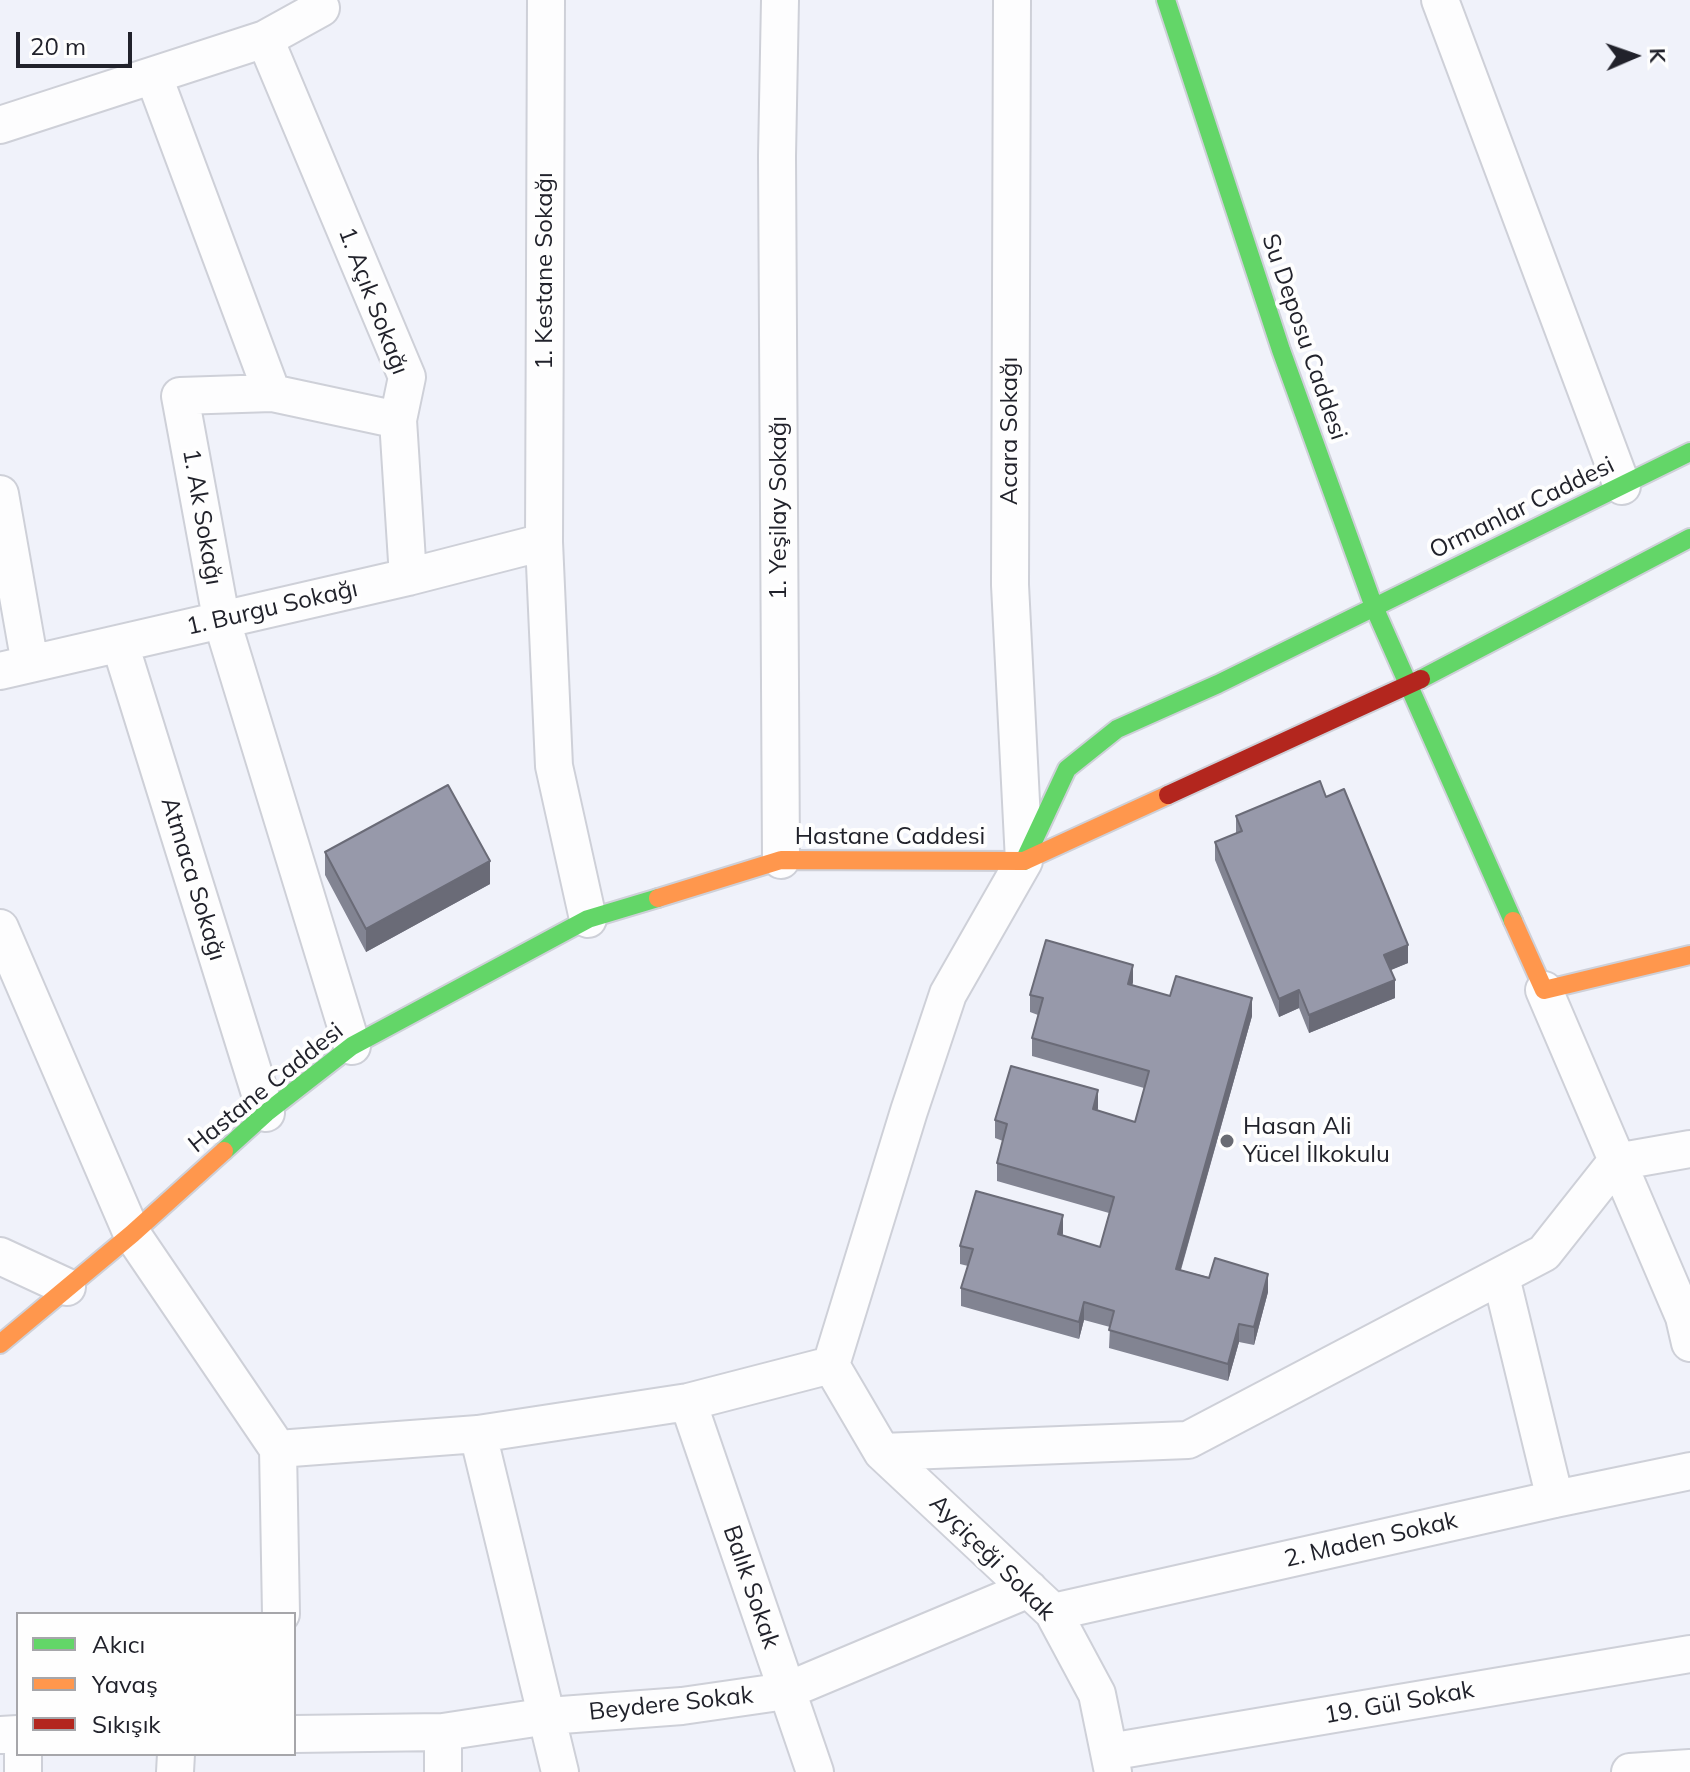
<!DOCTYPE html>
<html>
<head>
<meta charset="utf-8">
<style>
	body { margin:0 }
	#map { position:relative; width:1690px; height:1772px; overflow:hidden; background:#f0f2fa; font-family:Mulish,sans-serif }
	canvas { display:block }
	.legend { position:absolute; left:16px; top:1612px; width:280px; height:144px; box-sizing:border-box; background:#fefefe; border:2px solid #a6a6aa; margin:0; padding:10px 14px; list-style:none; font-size:24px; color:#21222b }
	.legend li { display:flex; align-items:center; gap:16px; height:40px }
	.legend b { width:40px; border:2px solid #a6a6aa }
	.north { position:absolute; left:1594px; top:16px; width:80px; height:80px; -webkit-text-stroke:6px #fefefe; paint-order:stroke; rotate:88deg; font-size:22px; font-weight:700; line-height:32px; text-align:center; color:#21222b }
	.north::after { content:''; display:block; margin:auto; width:28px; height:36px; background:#21222b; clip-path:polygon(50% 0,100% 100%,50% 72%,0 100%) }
	.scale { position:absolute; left:16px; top:32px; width:116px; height:36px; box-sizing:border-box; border:4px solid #21222b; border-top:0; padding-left:10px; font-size:24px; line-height:28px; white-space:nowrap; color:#21222b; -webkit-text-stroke:6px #fefefe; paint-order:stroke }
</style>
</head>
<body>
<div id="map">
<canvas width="1690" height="1772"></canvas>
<ul class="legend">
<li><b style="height:10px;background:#63d668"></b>Akıcı</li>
<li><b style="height:10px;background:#ff974d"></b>Yavaş</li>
<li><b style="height:10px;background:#b3261e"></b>Sıkışık</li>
</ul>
<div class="north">K</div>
<div class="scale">20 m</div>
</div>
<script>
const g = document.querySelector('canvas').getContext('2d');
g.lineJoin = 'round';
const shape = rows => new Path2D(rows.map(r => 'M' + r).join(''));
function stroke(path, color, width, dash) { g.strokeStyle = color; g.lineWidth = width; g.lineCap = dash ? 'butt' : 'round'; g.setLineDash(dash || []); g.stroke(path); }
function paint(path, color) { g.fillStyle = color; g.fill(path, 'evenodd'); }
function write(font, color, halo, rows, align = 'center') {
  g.font = font + ' Mulish,sans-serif'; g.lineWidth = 8; g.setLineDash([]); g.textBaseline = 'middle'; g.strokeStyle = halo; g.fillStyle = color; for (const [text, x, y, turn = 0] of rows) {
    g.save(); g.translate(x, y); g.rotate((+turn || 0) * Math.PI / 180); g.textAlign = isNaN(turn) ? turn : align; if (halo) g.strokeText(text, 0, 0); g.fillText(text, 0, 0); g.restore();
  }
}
const street = shape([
	[546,0,544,542,554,766,588,919],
	[780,0,777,156,781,860],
	[1440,0,1622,486],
	[265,39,407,377,398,420,408,577],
	[154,77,272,393,180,396,221,618,352,1046],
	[0,125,265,39,321,8],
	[272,393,398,420],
	[0,494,30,664],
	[120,644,266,1113],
	[0,671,408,577,544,542],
	[0,928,132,1234,278,1449,281,1614],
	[1544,990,1684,1317,1690,1343],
	[0,1256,67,1287],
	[1501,1277,1555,1499],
	[831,1365,909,1111,948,994,1024,861,1010,585,1012,0],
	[831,1365,882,1452,1053,1612,1097,1694,1113,1772],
	[688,1402,815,1772],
	[478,1434,560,1772],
	[278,1449,478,1434,688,1402,831,1365],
	[882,1452,1188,1440,1544,1253,1616,1162,1690,1149],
	[1053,1612,1555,1499,1690,1471],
	[294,1734,443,1732,548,1716,682,1706,786,1691,1029,1589],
	[0,1735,18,1734],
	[1109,1752,1690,1654],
	[23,1772,23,1754],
	[175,1772,176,1754],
	[443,1772,443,1732],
	[1630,1772,1690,1768]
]);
const fast = shape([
	[1166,0,1281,350,1374,607,1513,921],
	[1421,679,1690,538],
	[1024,861,1067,769,1117,729,1218,684,1690,452],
	[224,1151,266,1113,352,1046,588,919,658,898]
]);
const slow = shape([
	[658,898,781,860,1024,861,1168,795],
	[1513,921,1544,990,1690,955],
	[0,1344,132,1234,224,1151]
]);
const jam = shape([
	[1168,795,1421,679]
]);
const wall = shape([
	[1326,797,1408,963,1390,970,1395,998,1309,1033,1299,1008,1279,1017,1215,860,1215,842,1236,834,1236,816],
	[325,852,490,884,366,952,325,875],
	[1133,982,1132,985,1170,996,1252,1016,1181,1270,1268,1292,1254,1345,1239,1342,1228,1381,1109,1348,1110,1327,1084,1320,1079,1339,961,1306,961,1288,968,1266,960,1264,960,1246,1063,1233,1062,1236,1100,1247,1109,1213,997,1181,997,1163,1003,1141,995,1138,995,1120,1098,1108,1097,1111,1135,1122,1144,1088,1032,1056,1032,1038,1038,1015,1030,1012,1030,995]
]);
const shadedWall = shape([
	[490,861,490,884,366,952,366,929],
	[1408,945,1408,963,1384,973,1384,955],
	[1133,965,1133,982,1128,1002,1128,984],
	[1395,980,1395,998,1309,1033,1309,1015],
	[1299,990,1299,1008,1279,1017,1279,999],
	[1252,998,1252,1016,1176,1286,1176,1269],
	[1098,1090,1098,1108,1093,1127,1093,1109],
	[1063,1215,1063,1233,1058,1252,1058,1234],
	[1268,1274,1268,1292,1254,1345,1254,1327],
	[1084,1302,1084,1320,1079,1339,1079,1322],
	[1239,1324,1239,1342,1228,1381,1228,1364]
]);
const building = shape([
	[1320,781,1326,797,1344,789,1408,945,1384,955,1395,980,1309,1015,1299,990,1279,999,1215,842,1242,831,1236,816,1320,781],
	[448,785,490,861,366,929,325,852,448,785],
	[1046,940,1133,965,1128,984,1170,996,1176,976,1252,998,1176,1269,1209,1278,1215,1258,1268,1274,1254,1327,1239,1324,1228,1364,1109,1330,1114,1311,1084,1302,1079,1322,961,1288,973,1249,960,1246,976,1191,1063,1215,1058,1234,1100,1247,1114,1197,997,1163,1007,1124,995,1120,1011,1066,1098,1090,1093,1109,1135,1122,1149,1071,1032,1038,1043,998,1030,995,1046,940]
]);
const markers = [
	[1227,1141,8,"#696b73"]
];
const streetNames = [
	["1. Kestane Sokağı",545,271,-90],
	["1. Açık Sokağı",373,301,69],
	["Su Deposu Caddesi",1304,337,71],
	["Acara Sokağı",1010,431,-90],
	["1. Yeşilay Sokağı",779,508,-90],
	["Ormanlar Caddesi",1522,508,-26],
	["1. Ak Sokağı",202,517,80],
	["1. Burgu Sokağı",272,608,-13],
	["Hastane Caddesi",890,837],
	["Atmaca Sokağı",193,879,73],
	["Hastane Caddesi",266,1088,-39],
	["2. Maden Sokak",1371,1540,-13],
	["Ayçiçeği Sokak",992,1558,45],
	["Balık Sokak",751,1587,71],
	["19. Gül Sokak",1399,1703,-10],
	["Beydere Sokak",671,1704,-6]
];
const poiNames = [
	["Hasan Ali",1243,1127],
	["Yücel İlkokulu",1243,1155]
];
stroke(street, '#ced0d8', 40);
stroke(fast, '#ced0d8', 22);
stroke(slow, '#ced0d8', 22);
stroke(jam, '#ced0d8', 22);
stroke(street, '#fdfdfe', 36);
stroke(fast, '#63d668', 18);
stroke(slow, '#ff974d', 18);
stroke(jam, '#b3261e', 18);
paint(wall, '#828492');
paint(shadedWall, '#6a6b77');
paint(building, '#9799aa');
stroke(building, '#6a6b77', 2);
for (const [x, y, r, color] of markers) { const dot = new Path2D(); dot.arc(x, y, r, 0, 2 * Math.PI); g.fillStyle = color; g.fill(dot); stroke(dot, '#fefefe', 3); }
write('24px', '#21222b', '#fefefe', streetNames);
write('24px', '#21222b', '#fefefe', poiNames, 'left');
</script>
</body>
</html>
